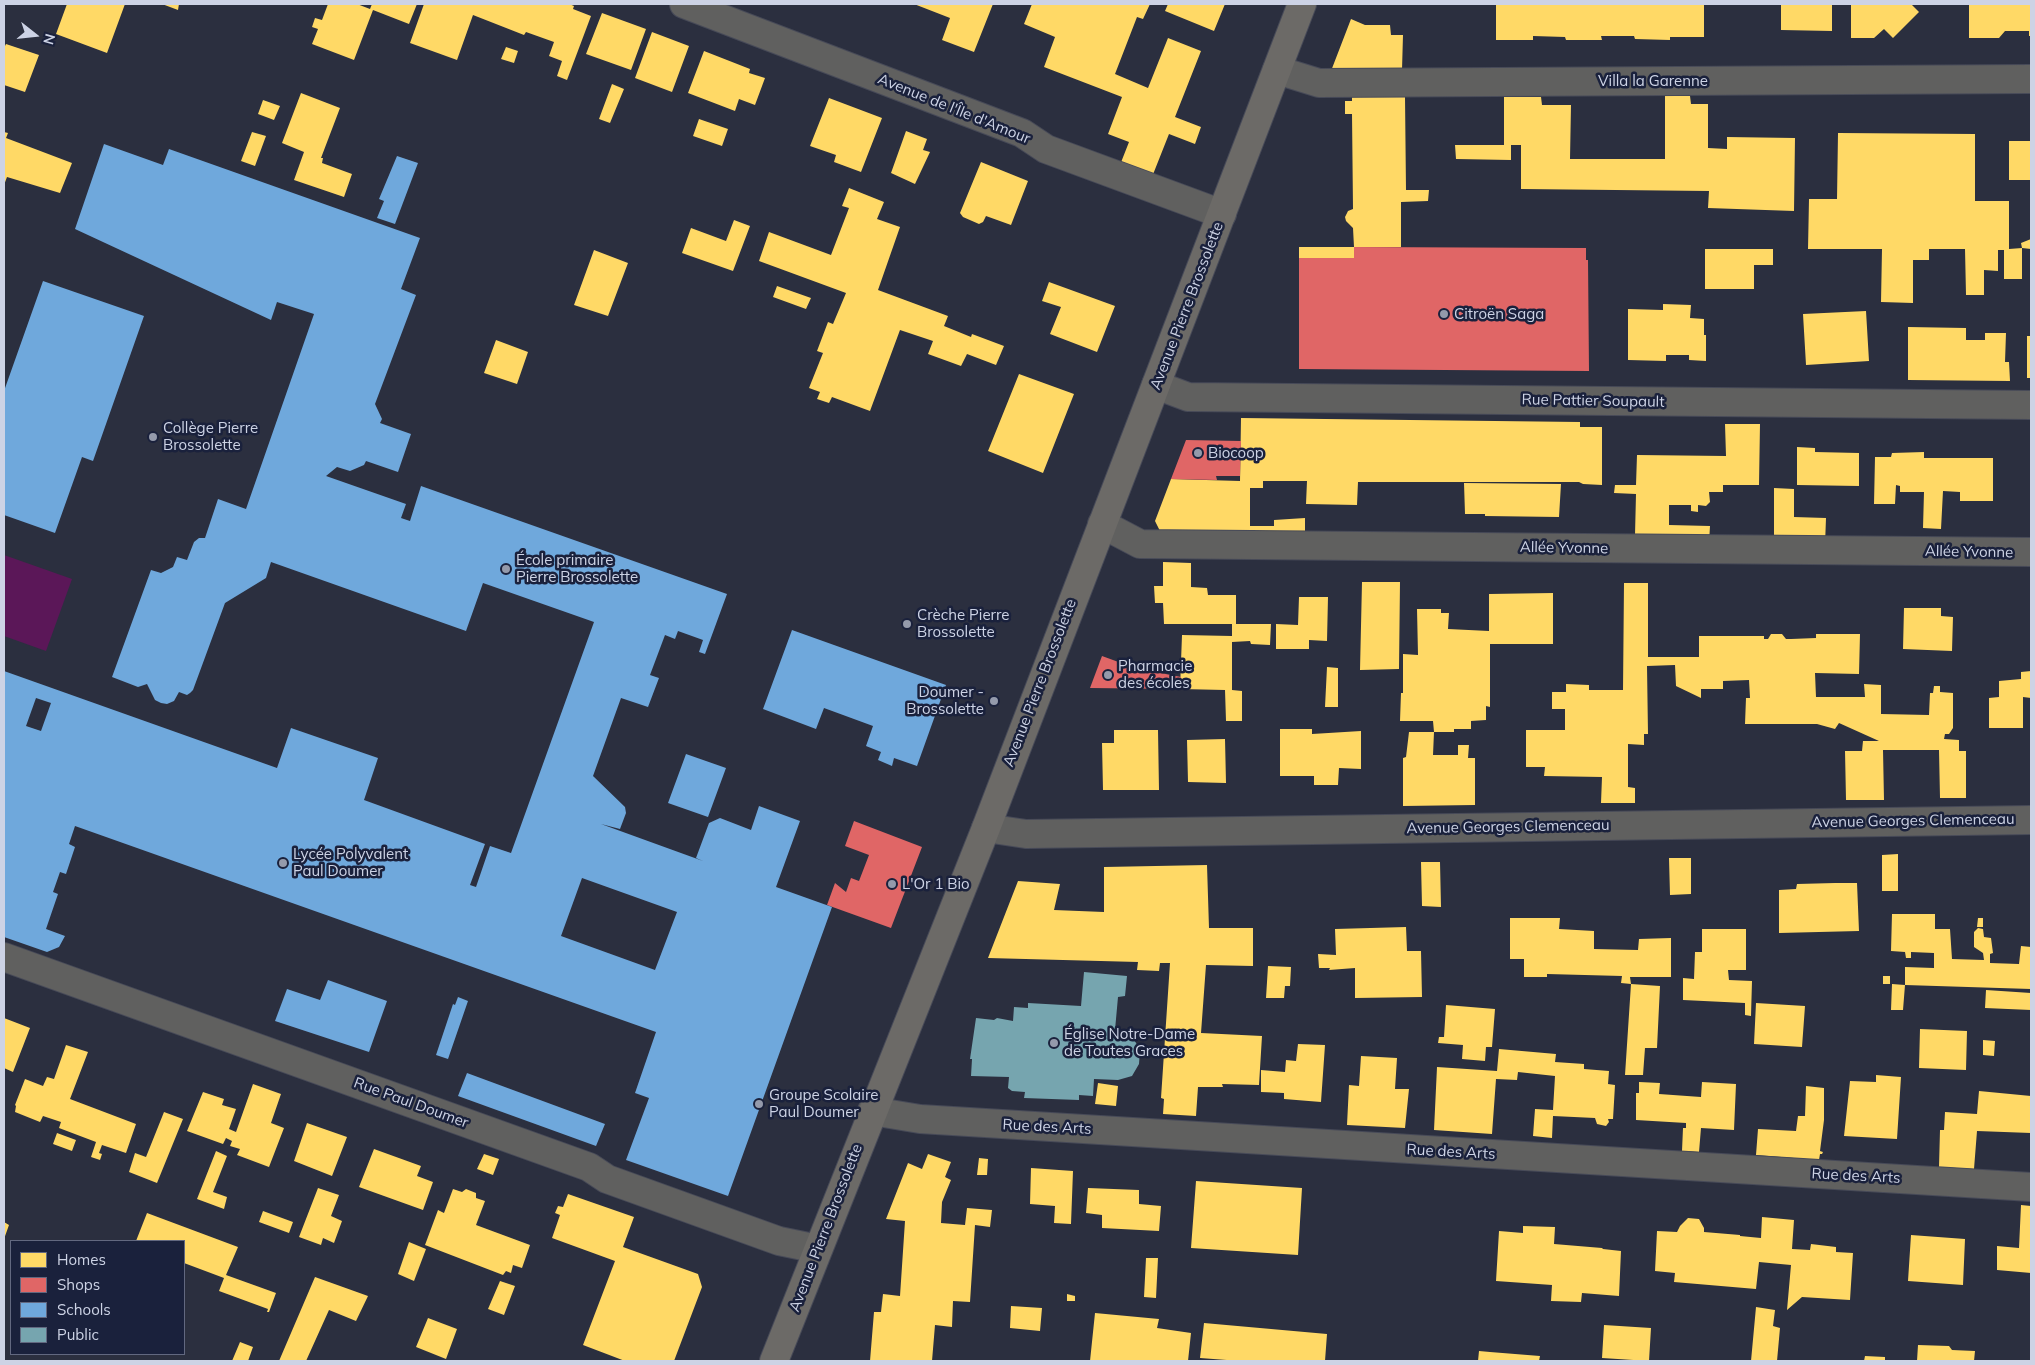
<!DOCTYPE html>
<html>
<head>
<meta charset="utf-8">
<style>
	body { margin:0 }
	#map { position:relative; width:2035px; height:1365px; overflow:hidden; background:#2b2f3f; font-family:Mulish,sans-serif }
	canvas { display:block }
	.frame { position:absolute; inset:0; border:5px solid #cdd3e5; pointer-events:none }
	.legend { position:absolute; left:10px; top:1240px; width:175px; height:115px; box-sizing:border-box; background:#1a213c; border:1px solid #626880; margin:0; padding:6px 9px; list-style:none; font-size:15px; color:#cdd3e5 }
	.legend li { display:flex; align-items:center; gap:10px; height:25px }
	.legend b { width:25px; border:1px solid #626880 }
	.north { position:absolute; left:10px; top:10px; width:50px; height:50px; -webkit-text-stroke:4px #1a213c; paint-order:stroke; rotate:106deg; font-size:14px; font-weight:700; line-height:20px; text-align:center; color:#cdd3e5 }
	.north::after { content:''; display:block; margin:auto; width:18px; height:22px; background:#cdd3e5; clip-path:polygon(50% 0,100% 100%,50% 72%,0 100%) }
</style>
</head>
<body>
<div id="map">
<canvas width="2035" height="1365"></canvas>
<div class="frame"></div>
<ul class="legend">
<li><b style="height:14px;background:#ffd966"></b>Homes</li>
<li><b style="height:14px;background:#e06666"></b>Shops</li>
<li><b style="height:14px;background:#6fa8dc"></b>Schools</li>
<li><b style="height:14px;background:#76a5af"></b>Public</li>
</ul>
<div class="north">N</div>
</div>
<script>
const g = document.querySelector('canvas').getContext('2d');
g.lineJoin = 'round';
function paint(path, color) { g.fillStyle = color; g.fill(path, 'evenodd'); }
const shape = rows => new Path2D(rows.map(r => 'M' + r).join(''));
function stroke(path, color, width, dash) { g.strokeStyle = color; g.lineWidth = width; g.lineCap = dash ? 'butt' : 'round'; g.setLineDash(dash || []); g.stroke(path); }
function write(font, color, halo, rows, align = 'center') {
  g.font = font + ' Mulish,sans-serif'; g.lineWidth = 5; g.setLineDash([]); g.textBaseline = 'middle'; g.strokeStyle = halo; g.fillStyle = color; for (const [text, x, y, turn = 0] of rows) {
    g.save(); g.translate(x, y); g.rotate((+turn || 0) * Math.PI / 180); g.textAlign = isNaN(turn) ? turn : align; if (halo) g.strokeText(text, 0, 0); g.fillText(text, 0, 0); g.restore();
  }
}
const green = shape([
	[4,555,72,579,46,651,4,636]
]);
const homes = shape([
	[67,4,125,4,107,53,56,34],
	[162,4,179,4,178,10],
	[328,4,357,4,370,9,372,4,417,4,409,24,373,10,354,60,312,44,318,29,312,27,315,18,322,20],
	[424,4,569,4,574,6,573,9,591,16,567,80,557,76,562,61,549,56,554,42,526,32,524,35,473,15,457,60,410,43],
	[914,4,993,4,974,52,942,40,950,18],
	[1032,4,1150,4,1143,19,1137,17,1115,74,1148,88,1168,38,1201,51,1175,117,1201,127,1195,144,1169,134,1150,182,1118,170,1129,142,1108,134,1122,97,1044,67,1055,37,1024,24],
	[1168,4,1225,4,1214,31,1165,11],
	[1496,4,1704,4,1704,37,1670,37,1670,40,1635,39,1634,36,1601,36,1602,40,1566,40,1565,37,1533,36,1533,40,1496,40],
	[1781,4,1832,4,1832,31,1781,30],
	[1851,4,1911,4,1919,12,1893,38,1884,29,1874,38,1851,38],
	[1969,4,2031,4,2031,36,2029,36,2029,31,2005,31,1999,38,1969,38],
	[602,13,646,29,631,70,586,54],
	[1351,19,1365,25,1390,25,1391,35,1403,35,1402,70,1331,71],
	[652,32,689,46,672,92,635,78],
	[6,44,39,55,25,92,4,85,4,48],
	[506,47,518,51,514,63,501,59],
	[704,51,750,69,749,73,765,78,755,105,739,99,735,111,688,93],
	[612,84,624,89,610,123,599,119],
	[301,93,340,108,321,158,323,158,322,163,352,174,344,197,294,180,304,152,282,143],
	[1665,95,1690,96,1691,104,1708,104,1708,148,1727,149,1727,137,1795,138,1794,211,1708,208,1709,191,1521,189,1521,145,1511,145,1511,160,1456,159,1455,145,1504,145,1504,97,1541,97,1542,105,1571,105,1570,159,1665,159],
	[1352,97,1405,97,1406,190,1429,190,1428,201,1401,202,1401,247,1354,247,1354,258,1299,258,1299,247,1354,247,1353,228,1346,221,1345,217,1348,211,1353,209,1352,114,1345,114,1345,101,1352,101],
	[829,98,882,118,861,172,834,162,836,155,810,146],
	[263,100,280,106,274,120,258,114],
	[699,119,728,129,722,146,693,136],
	[906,131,927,139,923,150,930,152,915,184,891,173],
	[4,132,8,133,6,138,72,163,60,193,7,177,4,185],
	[252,132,266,136,255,166,241,161],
	[1838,133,1975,134,1975,201,2009,201,2009,249,2022,248,2022,279,2004,279,2004,250,1998,250,1998,271,1984,270,1984,295,1966,295,1965,249,1929,249,1929,260,1913,260,1913,303,1881,302,1882,249,1808,249,1809,199,1837,199],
	[2009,141,2031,141,2031,180,2009,180],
	[981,162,1028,181,1011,225,986,216,983,222,979,224,963,217,960,213],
	[849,188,884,202,877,219,900,227,878,290,948,316,944,326,971,337,972,334,1004,346,996,365,967,354,961,366,928,354,933,341,900,330,870,411,832,397,829,403,817,399,820,392,809,388,823,353,817,351,828,322,833,324,846,293,759,261,769,232,831,255,849,208,842,206],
	[734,220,750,226,733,271,682,253,691,228,726,241],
	[2031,239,2031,249,2022,248,2021,243],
	[1705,249,1773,249,1773,265,1754,265,1754,289,1705,289],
	[594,250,628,263,608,316,574,305],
	[1049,282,1115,306,1097,352,1050,334,1061,307,1042,301],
	[777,286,811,298,806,309,773,297],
	[1663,304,1691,305,1690,318,1704,319,1704,335,1706,335,1706,361,1689,360,1689,355,1666,355,1666,361,1628,360,1628,309,1663,310],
	[1866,311,1869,361,1806,365,1803,314],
	[1908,327,1966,328,1966,340,1985,340,1985,333,2006,333,2005,362,2009,362,2010,381,1908,380],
	[2027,336,2031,336,2031,378,2027,378],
	[496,340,528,352,517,384,484,373],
	[1019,374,1074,394,1043,473,988,451],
	[1241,418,1580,422,1580,427,1602,427,1602,485,1583,484,1579,482,1358,482,1357,505,1306,504,1307,481,1263,481,1263,488,1250,488,1250,526,1274,526,1274,520,1305,518,1305,535,1161,533,1155,521,1171,479,1240,481],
	[1725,424,1760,424,1759,485,1723,485,1723,492,1709,492,1710,502,1706,506,1698,505,1698,512,1691,511,1691,505,1669,505,1669,525,1710,526,1709,543,1635,535,1636,494,1614,493,1615,485,1636,485,1637,455,1726,456],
	[1797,447,1815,448,1815,452,1859,453,1859,486,1797,485],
	[1924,452,1924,458,1993,458,1993,501,1960,501,1960,492,1943,491,1941,529,1923,528,1924,492,1900,492,1900,486,1896,485,1895,504,1874,504,1875,457,1891,457,1892,453],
	[1464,483,1561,484,1559,517,1485,516,1485,514,1465,514],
	[1774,488,1794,489,1794,517,1826,518,1825,545,1774,544],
	[1163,562,1191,563,1191,587,1207,588,1208,595,1236,595,1236,624,1271,624,1270,645,1251,644,1250,641,1232,642,1232,690,1242,691,1242,721,1226,721,1225,690,1180,689,1182,635,1232,636,1232,624,1164,624,1163,603,1155,603,1154,586,1163,586],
	[1362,582,1400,582,1399,669,1360,670],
	[1624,583,1648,583,1648,657,1699,657,1699,636,1764,636,1764,639,1768,639,1771,634,1782,634,1786,639,1791,639,1816,638,1816,634,1860,634,1859,674,1815,673,1816,697,1865,697,1864,684,1881,685,1881,714,1929,715,1930,693,1933,693,1934,686,1940,686,1940,692,1953,693,1953,728,1949,734,1945,734,1944,739,1959,740,1959,751,1966,751,1966,798,1940,798,1939,750,1883,750,1884,800,1846,800,1845,751,1862,751,1863,741,1879,741,1839,723,1835,729,1817,724,1745,724,1746,698,1750,698,1749,680,1723,681,1723,689,1701,689,1701,698,1676,686,1675,665,1647,666,1648,734,1644,734,1644,745,1628,744,1628,787,1635,788,1635,803,1601,803,1602,777,1544,776,1545,767,1526,767,1526,730,1565,730,1565,709,1552,709,1552,692,1566,692,1566,684,1589,685,1589,690,1623,690],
	[1553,593,1553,644,1490,644,1490,707,1486,706,1486,720,1471,721,1471,729,1454,729,1454,732,1434,732,1433,721,1400,721,1401,693,1403,693,1403,654,1418,655,1417,609,1441,609,1441,613,1449,613,1448,629,1489,631,1489,594],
	[1299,597,1328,597,1327,641,1309,640,1309,649,1276,649,1276,624,1298,625],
	[1904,608,1941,608,1941,616,1953,617,1952,651,1903,649],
	[1327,667,1338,668,1338,707,1325,707],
	[2031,671,2031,698,2023,697,2023,728,1989,728,1989,698,1999,697,1999,681,2021,679,2021,672],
	[1280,729,1312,729,1312,734,1361,731,1361,769,1339,768,1338,785,1314,785,1314,776,1280,776],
	[1114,730,1158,730,1159,790,1103,790,1102,743,1114,743],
	[1409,732,1434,732,1433,755,1458,755,1458,745,1469,745,1468,758,1475,758,1475,805,1403,806,1403,758,1406,757],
	[1225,739,1226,783,1188,782,1187,740],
	[1898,854,1898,891,1882,891,1882,855],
	[1669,858,1691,858,1691,894,1670,895],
	[1421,862,1440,862,1441,907,1422,906],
	[1207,865,1209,928,1253,928,1253,966,1206,965,1201,1033,1262,1036,1259,1085,1222,1084,1223,1087,1198,1087,1196,1116,1163,1114,1164,1099,1161,1098,1170,963,1160,963,1159,971,1137,970,1138,962,988,958,1018,881,1060,884,1054,910,1104,912,1104,867],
	[1835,883,1857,883,1859,931,1779,933,1779,890,1796,889,1797,884],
	[1892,914,1935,914,1935,929,1950,929,1952,959,1984,960,1983,953,1974,947,1974,932,1978,928,1983,929,1984,937,1991,938,1993,953,1990,954,1990,963,2019,964,2021,946,2031,947,2031,989,1905,985,1903,1010,1891,1010,1892,984,1905,985,1905,967,1934,968,1934,953,1911,952,1911,958,1906,958,1905,952,1891,951],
	[1510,918,1560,918,1559,929,1594,931,1594,949,1638,950,1639,939,1671,938,1671,977,1630,977,1631,984,1621,983,1622,976,1547,974,1547,977,1524,977,1524,959,1510,959],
	[1978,918,1983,918,1983,927,1977,927],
	[1406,927,1407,951,1421,951,1422,997,1355,998,1355,968,1329,970,1330,968,1319,968,1318,954,1336,955,1335,929],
	[1702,929,1746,929,1746,970,1728,970,1729,980,1752,981,1751,1016,1745,1015,1745,1003,1683,1000,1683,978,1694,979,1695,952,1702,952],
	[1268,966,1291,967,1290,986,1285,986,1284,998,1266,998],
	[1883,976,1890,976,1890,984,1883,984],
	[1631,984,1660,986,1657,1048,1645,1048,1643,1075,1625,1075],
	[1986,990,2031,993,2031,1010,1985,1008],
	[1756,1003,1805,1006,1802,1047,1754,1044],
	[1446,1005,1495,1009,1492,1047,1486,1047,1485,1061,1462,1059,1463,1045,1438,1043,1439,1037,1444,1037],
	[4,1018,30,1028,13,1072,4,1068],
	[1920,1029,1967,1031,1966,1070,1919,1068],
	[1983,1040,1995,1041,1994,1056,1983,1055],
	[1298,1044,1325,1045,1321,1102,1284,1099,1284,1093,1261,1092,1261,1070,1285,1072,1286,1060,1296,1061],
	[66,1045,88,1052,70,1099,136,1124,126,1153,102,1145,99,1153,102,1154,100,1160,91,1157,96,1142,59,1128,61,1122,43,1116,40,1122,15,1112,16,1106,15,1105,25,1079,43,1086,47,1077,54,1079],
	[1499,1049,1556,1054,1555,1062,1584,1064,1584,1069,1609,1071,1608,1084,1615,1085,1613,1119,1608,1119,1609,1122,1606,1126,1597,1124,1595,1118,1553,1116,1552,1138,1533,1136,1535,1109,1553,1110,1555,1076,1518,1072,1517,1080,1496,1079,1492,1134,1434,1130,1437,1067,1497,1071],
	[1361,1056,1397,1058,1395,1089,1409,1089,1405,1128,1347,1125,1349,1085,1359,1086],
	[1876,1075,1901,1077,1897,1139,1844,1136,1850,1081,1876,1082],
	[1639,1082,1660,1083,1659,1094,1701,1097,1702,1082,1736,1084,1734,1130,1701,1128,1699,1152,1682,1151,1683,1128,1686,1128,1686,1123,1636,1120,1636,1093,1639,1093],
	[1098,1083,1118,1086,1116,1106,1095,1104],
	[253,1084,281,1094,271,1123,284,1128,269,1167,237,1155,240,1149,230,1146,232,1141,226,1138,223,1144,187,1131,203,1092,224,1099,222,1105,236,1109,229,1129,236,1132],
	[1806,1086,1824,1088,1824,1120,1820,1151,1823,1152,1822,1154,1820,1154,1819,1160,1756,1155,1758,1129,1796,1131,1798,1116,1805,1116],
	[1979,1091,2031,1096,2031,1133,1977,1131,1974,1169,1939,1167,1940,1130,1944,1130,1945,1112,1977,1114],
	[164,1112,183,1119,157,1183,129,1172,135,1153,146,1157],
	[307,1123,347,1137,332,1176,294,1161],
	[57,1133,76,1140,72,1151,53,1144],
	[374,1149,421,1166,417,1176,433,1182,423,1210,359,1187],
	[216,1151,227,1156,213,1192,227,1197,224,1209,197,1199],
	[484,1154,499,1159,493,1175,477,1169],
	[928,1154,951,1162,945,1177,951,1180,942,1202,941,1223,965,1225,967,1208,992,1210,990,1227,975,1225,970,1302,953,1301,952,1327,935,1325,932,1361,870,1361,874,1312,881,1312,883,1294,900,1296,905,1221,886,1219,908,1163,922,1169],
	[979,1158,988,1159,987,1175,977,1175],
	[1031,1168,1073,1171,1071,1224,1054,1223,1055,1206,1030,1204],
	[1196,1181,1302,1188,1298,1255,1191,1248],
	[318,1188,339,1195,331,1216,342,1221,334,1243,323,1238,321,1245,299,1237],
	[1088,1188,1139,1190,1139,1204,1161,1206,1159,1231,1102,1228,1102,1215,1086,1213],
	[453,1189,462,1192,466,1189,476,1193,476,1198,485,1201,476,1225,530,1245,522,1268,513,1265,511,1273,506,1271,503,1275,425,1245,438,1210,444,1213],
	[568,1194,634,1217,623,1247,698,1274,702,1287,674,1361,625,1361,583,1345,615,1261,552,1238,560,1215,555,1213,558,1206,563,1207],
	[2021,1205,2031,1206,2031,1273,1997,1270,1997,1246,2019,1248],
	[263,1211,293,1222,289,1233,259,1222],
	[147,1213,238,1247,226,1275,276,1293,269,1312,267,1312,268,1309,219,1291,224,1278,184,1263,184,1241,136,1241],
	[1762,1217,1794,1220,1792,1249,1810,1250,1811,1244,1836,1247,1836,1252,1853,1253,1850,1300,1802,1297,1787,1310,1791,1265,1759,1262,1756,1289,1674,1282,1675,1273,1655,1271,1657,1231,1677,1232,1680,1226,1688,1218,1699,1219,1704,1228,1704,1232,1740,1235,1740,1236,1761,1238],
	[4,1222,9,1225,4,1239],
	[1523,1226,1555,1227,1554,1244,1602,1248,1603,1249,1621,1251,1619,1296,1582,1293,1581,1302,1551,1301,1552,1285,1496,1281,1499,1231,1523,1233],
	[1911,1235,1965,1239,1963,1285,1908,1281],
	[409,1242,426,1249,414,1281,398,1274],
	[1146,1258,1158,1258,1156,1298,1144,1297],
	[315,1277,368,1296,356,1321,329,1310,306,1361,279,1361],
	[500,1281,515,1286,504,1315,488,1309],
	[1067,1294,1075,1296,1075,1301,1067,1301],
	[1011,1306,1042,1308,1040,1331,1010,1328],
	[1756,1307,1775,1310,1773,1326,1780,1328,1777,1361,1751,1361],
	[1095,1313,1159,1319,1157,1328,1191,1333,1188,1361,1090,1361],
	[428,1318,457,1329,446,1359,416,1347],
	[1204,1323,1327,1334,1325,1361,1240,1361,1200,1358],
	[1604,1325,1651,1328,1649,1361,1602,1358],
	[240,1342,253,1347,248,1361,232,1361],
	[1918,1345,1949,1346,1952,1350,1975,1351,1974,1361,1917,1361],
	[1479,1351,1490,1352,1540,1356,1539,1361,1478,1361],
	[1865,1356,1885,1357,1885,1361,1864,1361]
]);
const shops = shape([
	[1354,247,1586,248,1586,260,1588,260,1589,371,1299,369,1299,258,1354,258],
	[1186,440,1241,441,1240,476,1216,476,1217,480,1171,479],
	[1102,656,1135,668,1181,677,1180,689,1090,688],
	[854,821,922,847,891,928,827,905,835,883,846,892,851,878,859,881,869,855,845,846]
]);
const schools = shape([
	[104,144,163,165,169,149,420,238,401,289,416,295,375,404,382,419,380,423,411,434,398,472,366,461,364,465,350,471,337,467,326,476,406,504,401,518,410,521,421,486,727,594,705,654,699,652,703,640,678,631,675,639,665,635,650,675,659,678,648,707,621,698,593,776,625,807,626,813,620,829,601,824,703,861,696,858,709,823,720,818,751,830,759,806,800,821,776,887,832,907,728,1196,626,1160,649,1098,635,1093,656,1032,75,826,69,844,75,847,66,874,60,872,53,892,58,894,46,929,65,936,59,947,47,952,4,937,4,671,277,768,291,728,378,758,364,800,485,844,470,885,476,887,490,846,511,853,594,622,483,583,466,631,271,562,266,578,225,603,193,690,190,693,187,695,179,692,174,701,167,704,161,703,155,700,147,684,138,687,112,677,151,570,161,573,173,567,177,557,187,560,194,542,199,538,205,538,218,499,246,509,314,314,277,302,271,320,75,229],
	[36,698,51,703,41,731,26,726],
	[582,878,677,912,655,970,561,936],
	[397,156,418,163,395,224,377,218,384,201,379,199],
	[43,281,144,316,93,461,82,457,55,533,4,515,4,391],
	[792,630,946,685,917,766,894,758,892,766,878,760,881,752,866,746,873,726,824,708,816,729,763,709],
	[686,754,726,768,708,817,668,803],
	[328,980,387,1001,369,1052,275,1021,287,989,320,1000],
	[458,997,468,1001,448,1059,436,1055,453,1004,455,1005],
	[467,1073,605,1124,596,1146,458,1096]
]);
const public = shape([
	[1084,972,1127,976,1125,996,1118,997,1115,1030,1132,1036,1140,1050,1139,1064,1132,1076,1118,1080,1094,1079,1093,1096,1079,1095,1079,1100,1024,1098,1025,1092,1012,1091,1008,1088,1009,1077,971,1076,972,1059,970,1059,976,1018,994,1020,997,1018,1013,1021,1014,1007,1028,1008,1028,1003,1081,1006]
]);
const minor = shape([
	[684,4,1022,133,1046,149,1222,214],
	[1277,70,1319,83,2031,79],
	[1156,385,1188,397,2031,405],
	[1102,524,1140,544,2031,552],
	[986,828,1026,834,2031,820],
	[4,957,589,1167,607,1179,779,1241,818,1249],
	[872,1111,920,1119,2031,1187]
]);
const major = shape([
	[774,1361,986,828,1302,4]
]);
const markers = [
	[1444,314,5,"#949aab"],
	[153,437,5,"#949aab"],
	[1198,453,5,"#949aab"],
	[506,569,5,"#949aab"],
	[907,624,5,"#949aab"],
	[1108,675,5,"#949aab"],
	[994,701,5,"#949aab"],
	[283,863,5,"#949aab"],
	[892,884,5,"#949aab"],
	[1054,1043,5,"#949aab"],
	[759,1104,5,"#949aab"]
];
const streetNames = [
	["Villa la Garenne",1653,81],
	["Avenue de l'Île d'Amour",954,109,22],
	["Avenue Pierre Brossolette",1187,306,-69],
	["Rue Pattier Soupault",1593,401,1],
	["Allée Yvonne",1564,548,1],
	["Allée Yvonne",1969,552,1],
	["Avenue Pierre Brossolette",1040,683,-69],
	["Avenue Georges Clemenceau",1913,821,-1],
	["Avenue Georges Clemenceau",1508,827,-1],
	["Rue Paul Doumer",411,1103,20],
	["Rue des Arts",1047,1127,3],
	["Rue des Arts",1451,1152,3],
	["Rue des Arts",1856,1176,3],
	["Avenue Pierre Brossolette",826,1228,-69]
];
const poiNames = [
	["Citroën Saga",1454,314],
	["Collège Pierre",163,428],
	["Brossolette",163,445],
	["Biocoop",1208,453],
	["École primaire",516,560],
	["Pierre Brossolette",516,577],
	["Crèche Pierre",917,615],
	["Brossolette",917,632],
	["Pharmacie",1118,666],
	["des écoles",1118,683],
	["Doumer -",984,692,"right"],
	["Brossolette",984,709,"right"],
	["Lycée Polyvalent",293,854],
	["Paul Doumer",293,871],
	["L'Or 1 Bio",902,884],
	["Église Notre-Dame",1064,1034],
	["de Toutes Graces",1064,1051],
	["Groupe Scolaire",769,1095],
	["Paul Doumer",769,1112]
];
paint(green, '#5b1758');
paint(homes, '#ffd966');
paint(shops, '#e06666');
paint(schools, '#6fa8dc');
paint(public, '#76a5af');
stroke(minor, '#474a58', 30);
stroke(major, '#474a58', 30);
stroke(minor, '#60605f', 28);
stroke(major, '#6c6a67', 28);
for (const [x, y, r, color] of markers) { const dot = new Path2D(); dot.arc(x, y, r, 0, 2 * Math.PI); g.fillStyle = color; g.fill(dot); stroke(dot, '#1a213c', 2); }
write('15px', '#cdd3e5', '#1a213c', streetNames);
write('15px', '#cdd3e5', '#1a213c', poiNames, 'left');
</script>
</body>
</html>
